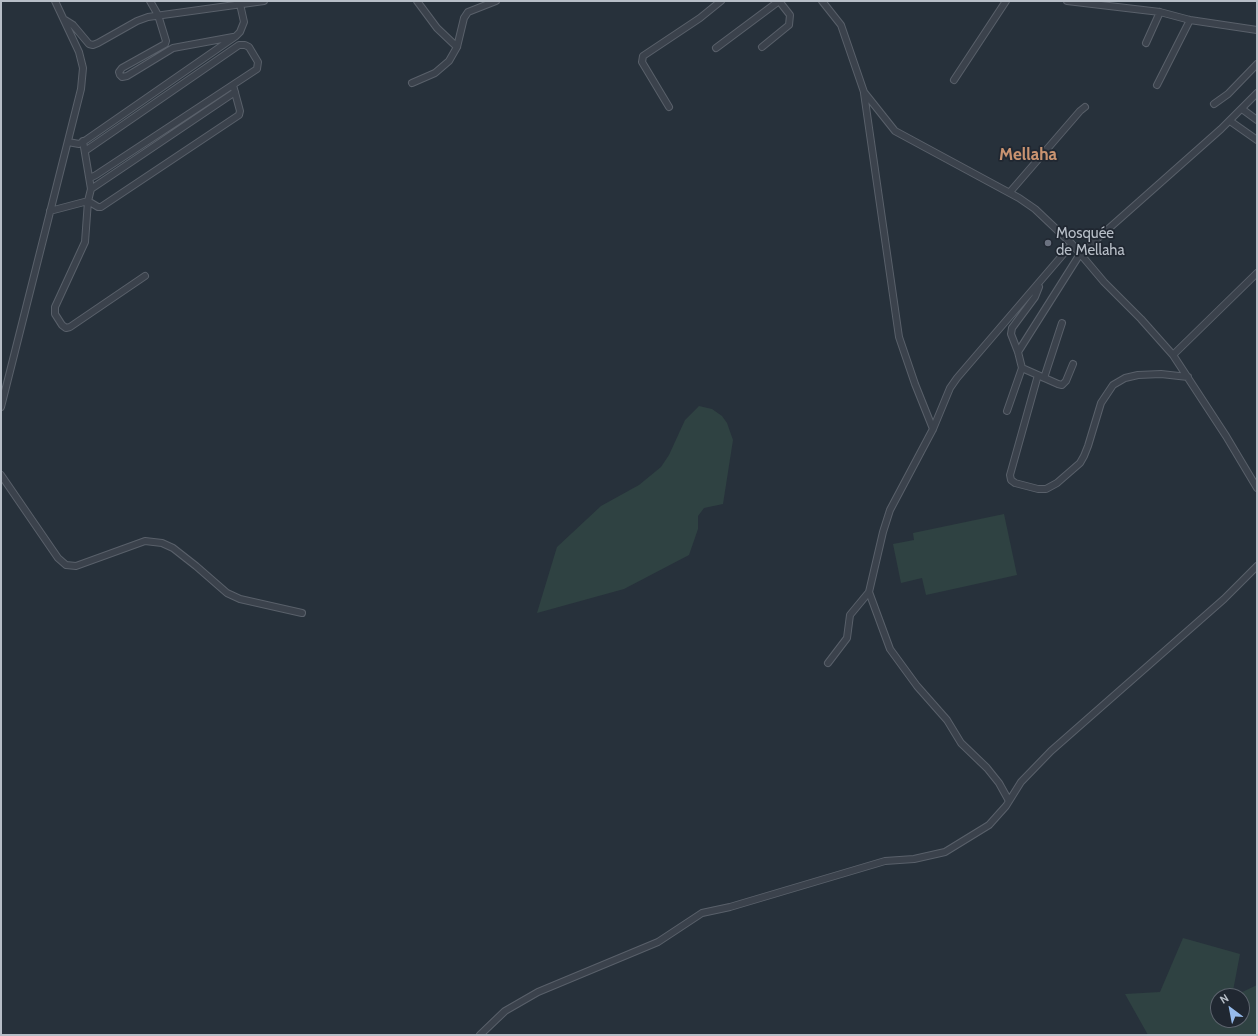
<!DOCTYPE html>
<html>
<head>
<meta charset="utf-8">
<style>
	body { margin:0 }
	#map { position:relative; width:1258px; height:1036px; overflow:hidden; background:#27313b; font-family:Cabin,sans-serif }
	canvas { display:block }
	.frame { position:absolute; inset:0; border:2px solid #b7bec7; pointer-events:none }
	.north { position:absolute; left:1210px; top:988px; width:40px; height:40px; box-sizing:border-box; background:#202731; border:1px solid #5c636d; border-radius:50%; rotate:328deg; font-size:11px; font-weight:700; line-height:16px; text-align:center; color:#b7bec7 }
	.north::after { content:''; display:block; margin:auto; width:14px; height:18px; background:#96bbec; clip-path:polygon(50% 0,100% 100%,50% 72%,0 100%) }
</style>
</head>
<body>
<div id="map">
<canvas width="1258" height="1036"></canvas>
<div class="frame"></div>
<div class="north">N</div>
</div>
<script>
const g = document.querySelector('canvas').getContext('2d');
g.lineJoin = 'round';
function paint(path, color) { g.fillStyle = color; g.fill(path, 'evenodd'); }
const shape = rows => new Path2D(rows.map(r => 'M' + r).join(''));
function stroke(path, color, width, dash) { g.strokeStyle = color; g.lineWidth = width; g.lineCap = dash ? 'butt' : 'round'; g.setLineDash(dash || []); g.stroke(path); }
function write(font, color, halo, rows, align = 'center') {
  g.font = font + ' Cabin,sans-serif'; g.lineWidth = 3.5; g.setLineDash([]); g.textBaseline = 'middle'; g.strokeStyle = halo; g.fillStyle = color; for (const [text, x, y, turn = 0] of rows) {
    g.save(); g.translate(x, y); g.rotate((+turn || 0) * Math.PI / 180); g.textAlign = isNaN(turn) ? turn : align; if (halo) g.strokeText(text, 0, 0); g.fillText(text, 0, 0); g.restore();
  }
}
const green = shape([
	[699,406,712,409,722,416,727,423,733,440,723,504,704,508,698,516,698,529,689,555,624,589,537,613,557,547,601,506,639,485,661,467,669,455,685,420],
	[1004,514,1017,575,926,595,922,578,901,583,893,544,914,540,913,533],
	[1183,938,1240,954,1232,996,1218,996,1218,1020,1242,1020,1242,996,1234,996,1257,985,1257,1035,1148,1035,1125,994,1160,992]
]);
const minor = shape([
	[150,1,158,15,166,41,165,44,122,68,119,72,120,75,122,77,127,76,173,48,233,37],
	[417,1,437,28,457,47],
	[822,1,841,25,864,92,895,131,1019,198,1035,209,1072,244,1104,282,1141,319,1173,355,1226,436,1257,488],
	[1067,1,1160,12,1190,20,1257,30],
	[65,20,73,25,89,44,93,45,98,43,137,21,148,17,264,1],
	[1146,43,1160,12],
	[762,47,789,25,790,15,779,1],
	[716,48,779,1],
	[954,80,1006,1],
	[412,83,435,73,449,61,457,47,464,18,468,12,496,1],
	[1157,85,1190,20],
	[864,93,899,337,915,384,933,429],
	[1214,104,1228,94,1257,64],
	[669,107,642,62,643,56,700,18,721,1],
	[1242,109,1257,120],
	[1230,121,1257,140],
	[83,141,91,189,88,201,85,242,55,307,55,314,62,325,66,328,70,327,145,276],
	[68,142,79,144,86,140,236,36,240,32,244,22,240,4],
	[85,151,239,45,245,45,249,47,258,62,257,69,96,175,90,178],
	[91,189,235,92],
	[1010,192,1080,111,1085,107],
	[50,211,88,201,98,207,101,207,239,115,240,111,233,85],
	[1039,287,1035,297,1012,328,1011,334,1018,352,1022,368,1058,384,1062,385,1066,381,1073,364],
	[1018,352,1080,254,1221,129,1257,93],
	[1173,355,1257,273],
	[1038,375,1010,475,1011,480,1015,483,1038,489,1046,489,1057,483,1080,463,1084,456,1088,446,1101,403,1113,385,1125,378,1138,375,1161,374,1188,377],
	[1044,378,1062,323],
	[1,407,81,89,83,68,79,52,55,1],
	[1007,411,1022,368],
	[1,475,58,558,66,565,76,566,145,541,162,543,173,548,196,566,227,593,240,599,302,613],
	[869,592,890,649,917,686,947,720,961,743,987,768,999,783,1009,801],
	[828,663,847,638,850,615,869,592,883,532,890,510,933,429,950,388,957,378,1072,244],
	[480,1035,505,1011,538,992,658,942,702,913,730,907,885,861,914,859,945,852,989,825,1006,806,1021,782,1051,751,1224,599,1257,566]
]);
const markers = [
	[1048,243,4,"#6b7280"]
];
const poiNames = [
	["Mosquée",1056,234],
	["de Mellaha",1056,251]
];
const quarterNames = [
	["Mellaha",1028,155]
];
paint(green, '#2f4242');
stroke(minor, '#59606a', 8);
stroke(minor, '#3b424c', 6);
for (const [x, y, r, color] of markers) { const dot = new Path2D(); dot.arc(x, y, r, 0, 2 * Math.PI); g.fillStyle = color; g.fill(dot); stroke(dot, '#202731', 1.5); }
write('15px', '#b7bec7', '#202731', poiNames, 'left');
write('bold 17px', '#c99370', '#202731', quarterNames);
</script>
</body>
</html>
